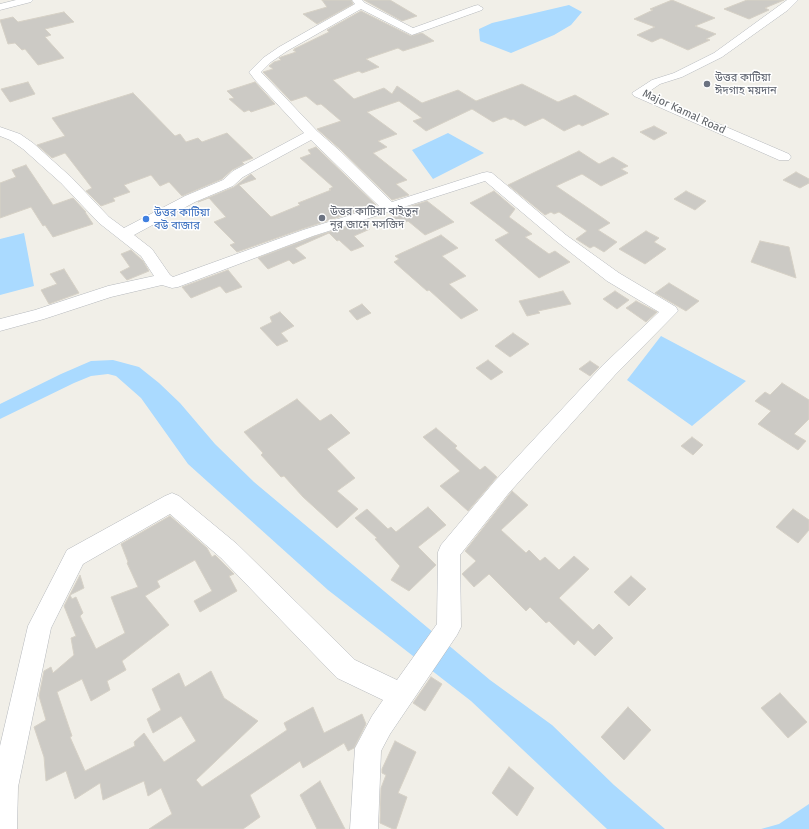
<!DOCTYPE html>
<html>
<head>
<meta charset="utf-8">
<style>
	body { margin:0 }
	canvas { display:block; background:#f1efe8 }
</style>
</head>
<body>
<canvas width="809" height="829"></canvas>
<script>
const g = document.querySelector('canvas').getContext('2d');
g.lineJoin = 'round';
function paint(path, color) { g.fillStyle = color; g.fill(path, 'evenodd'); }
const shape = rows => new Path2D(rows.map(r => 'M' + r).join(''));
function stroke(path, color, width, dash) { g.strokeStyle = color; g.lineWidth = width; g.lineCap = dash ? 'butt' : 'round'; g.setLineDash(dash || []); g.stroke(path); }
function write(font, color, halo, rows, align = 'center') {
  g.font = font + ' "Fira Sans","Noto Sans Bengali",sans-serif'; g.lineWidth = 3; g.setLineDash([]); g.textBaseline = 'middle'; g.strokeStyle = halo; g.fillStyle = color; for (const [text, x, y, turn = 0] of rows) {
    g.save(); g.translate(x, y); g.rotate((+turn || 0) * Math.PI / 180); g.textAlign = isNaN(turn) ? turn : align; if (halo) g.strokeText(text, 0, 0); g.fillText(text, 0, 0); g.restore();
  }
}
const water = shape([
	[569,5,582,12,571,25,554,35,511,53,480,41,479,29,492,23],
	[448,133,484,153,433,179,412,150],
	[24,233,34,286,0,295,0,239],
	[661,336,746,381,692,426,627,380],
	[113,360,139,367,159,383,180,403,215,444,254,482,490,680,552,725,614,785,665,829,607,829,471,701,328,590,188,464,141,398,116,376,108,374,91,376,74,383,0,419,0,404,61,374,91,361],
	[809,804,809,829,761,829,779,824]
]);
const building = shape([
	[322,0,351,0,353,4,317,24,303,14,327,7,322,0],
	[364,0,390,0,417,16,402,21,364,0],
	[672,0,715,18,695,26,716,34,706,39,710,40,688,50,661,38,652,42,637,35,655,27,634,19,653,10,650,9,672,0],
	[747,0,784,0,765,8,769,10,749,19,724,9,747,0],
	[361,11,411,36,422,33,434,41,403,51,398,48,366,59,379,67,362,73,359,71,333,80,354,99,384,88,392,94,397,86,422,103,458,90,476,101,522,84,558,102,575,95,609,114,582,126,579,124,564,131,543,118,525,126,513,119,511,120,505,117,493,122,472,109,426,131,413,121,422,118,399,101,367,112,397,134,378,141,387,147,373,153,407,180,396,184,409,195,392,200,341,150,317,129,341,121,321,104,317,105,306,96,291,101,263,72,273,69,269,66,274,62,281,60,279,58,281,57,296,52,293,50,295,50,294,49,329,32,327,30,361,11],
	[64,12,74,22,45,29,51,35,45,37,64,58,38,65,25,49,22,50,15,43,8,44,0,20,13,17,18,22,64,12],
	[28,82,35,94,10,102,1,89,28,82],
	[255,82,275,104,251,112,249,110,244,112,229,99,234,98,227,91,255,82],
	[133,93,175,136,180,134,186,142,198,138,202,142,227,133,253,158,242,162,244,164,232,170,222,179,182,196,169,182,160,186,151,175,124,185,130,192,113,198,115,201,101,206,86,191,92,188,65,153,52,158,37,145,65,136,52,118,133,93],
	[654,126,667,133,654,140,640,132,654,126],
	[316,147,376,205,302,229,237,252,230,245,235,243,214,222,226,217,209,198,198,202,234,187,251,174,256,179,239,185,271,217,300,205,298,203,331,190,329,189,333,187,300,158,311,154,308,150,316,147],
	[579,151,599,164,613,157,628,166,621,169,628,173,601,186,582,174,556,186,610,223,598,230,617,242,604,252,594,246,590,248,576,239,587,231,559,212,554,214,551,212,545,215,508,185,579,151],
	[26,165,53,205,73,198,86,212,85,212,93,224,53,237,45,225,43,226,31,207,0,218,0,183,16,177,12,170,26,165],
	[796,172,809,179,809,183,800,188,783,180,796,172],
	[494,191,515,209,509,217,532,234,525,237,549,254,555,251,570,262,539,278,495,240,509,233,470,203,494,191],
	[686,191,706,201,695,210,674,199,686,191],
	[427,201,454,222,425,235,408,221,401,224,389,213,427,201],
	[362,222,370,229,354,236,364,246,351,251,339,240,337,241,329,233,295,248,306,258,293,264,289,260,268,269,258,258,313,237,362,222],
	[646,231,659,238,654,242,666,249,645,264,619,249,646,231],
	[441,235,458,248,442,256,466,276,449,284,478,310,461,319,429,290,427,291,394,262,399,259,395,256,441,235],
	[760,241,789,247,796,278,751,262,760,241],
	[131,250,143,261,149,271,127,280,120,272,130,267,121,254,131,250],
	[64,269,79,293,49,304,41,290,57,284,50,274,64,269],
	[228,270,242,287,226,293,220,286,191,298,182,287,228,270],
	[669,283,699,301,686,311,655,293,669,283],
	[563,291,571,304,538,311,540,313,527,316,519,301,563,291],
	[615,291,629,300,617,309,603,299,615,291],
	[636,301,657,312,646,322,626,308,636,301],
	[362,304,371,313,357,320,349,311,362,304],
	[280,312,294,326,281,333,288,341,277,346,260,328,272,322,270,317,280,312],
	[513,333,529,344,510,357,495,346,513,333],
	[488,360,503,372,491,380,476,368,488,360],
	[590,361,599,367,590,376,579,369,590,361],
	[782,383,809,400,809,419,794,434,806,441,798,450,758,424,771,411,755,401,765,392,770,395,782,383],
	[297,399,320,421,331,414,350,433,327,449,355,478,337,491,358,509,337,528,303,497,284,476,281,477,261,455,263,453,244,432,297,399],
	[436,428,457,446,455,448,480,470,485,466,497,477,468,511,440,486,460,471,423,437,436,428],
	[692,437,703,445,693,455,681,446,692,437],
	[512,491,528,505,501,530,526,553,529,550,540,561,545,557,559,570,574,556,589,569,559,598,593,630,599,624,613,638,595,656,578,640,574,645,549,621,546,623,530,607,526,611,489,574,474,587,462,574,476,561,465,551,512,491],
	[428,507,446,525,418,547,436,565,409,591,391,580,400,566,375,539,377,538,355,518,367,509,388,529,391,527,396,532,428,507],
	[793,509,809,520,809,530,798,543,776,527,793,509],
	[170,516,207,548,212,557,215,555,234,574,229,576,237,591,200,612,194,601,212,591,195,560,157,581,160,587,145,596,169,625,122,661,126,670,107,681,110,690,91,701,82,679,57,692,72,736,70,737,85,771,135,746,134,742,144,733,164,762,196,741,181,716,153,733,147,719,161,710,152,689,179,673,185,687,211,671,224,698,258,721,196,780,202,787,287,730,284,723,313,707,324,733,362,714,366,724,354,748,348,751,344,743,303,768,300,761,250,795,260,817,243,829,149,829,172,814,161,788,148,796,144,781,103,800,100,783,75,799,66,771,46,781,44,757,34,727,46,720,39,696,44,671,51,667,53,673,74,655,71,638,76,636,64,606,80,575,84,588,70,595,72,599,76,597,83,613,80,616,96,649,125,633,111,597,138,587,127,563,128,562,121,544,170,516],
	[631,576,646,589,629,606,614,592,631,576],
	[431,677,442,684,425,711,413,703,431,677],
	[780,693,807,722,788,738,761,708,780,693],
	[628,707,651,730,624,760,601,737,628,707],
	[395,741,416,752,398,793,407,797,396,829,393,829,380,823,381,788,386,775,382,773,382,769,395,741],
	[509,767,534,788,517,816,492,793,509,767],
	[320,781,345,829,317,829,300,795,320,781]
]);
const minor = shape([
	[16,0,33,0,31,2,0,10,0,4,16,0],
	[352,0,362,0,365,3,413,28,474,6,478,5,483,8,482,10,412,35,361,9,287,51,271,62,261,72,317,131,340,151,392,202,482,173,487,172,492,173,566,235,619,273,676,307,678,311,615,375,508,494,460,555,461,627,457,635,390,734,381,751,378,829,350,829,355,748,372,716,383,700,337,678,221,558,170,514,83,564,51,628,18,787,17,829,0,829,0,746,28,626,67,550,165,496,172,493,179,496,237,544,355,660,397,680,437,624,438,552,441,545,494,482,603,365,659,312,607,281,556,241,485,181,313,236,178,287,172,288,162,285,111,297,44,319,0,331,0,319,35,310,108,286,154,276,141,256,99,223,61,183,23,149,10,140,0,136,0,127,20,134,33,143,71,177,109,217,124,228,185,196,223,180,233,171,304,133,255,80,249,72,263,58,279,47,355,4,352,0],
	[311,140,379,206,303,230,173,277,170,275,152,249,134,235,195,202,233,186,243,177,311,140],
	[787,0,798,0,788,10,722,57,682,77,660,84,647,93,789,154,791,157,789,160,779,160,634,96,632,93,652,80,674,73,714,53,787,0]
]);
const markers = [
	[707,84,4,"#6b7280"],
	[322,218,4,"#6b7280"],
	[146,219,4,"#3f7fe0"]
];
const farWorshipnames = [
	["উত্তর কাটিয়া",715,78],
	["ঈদগাহ ময়দান",715,91],
	["উত্তর কাটিয়া বাইতুন",330,212],
	["নূর জামে মসজিদ",330,225]
];
const farStreetnames = [
	["Major Kamal Road",684,112,25]
];
const farShopnames = [
	["উত্তর কাটিয়া",154,213],
	["বউ বাজার",154,226]
];
paint(water, '#aadaff');
paint(building, '#cccac5');
stroke(building, '#d6d1c6', 1);
stroke(minor, '#b5b8bc', 1);
paint(minor, '#fff');
for (const [x, y, r, color] of markers) { const dot = new Path2D(); dot.arc(x, y, r, 0, 2 * Math.PI); g.fillStyle = color; g.fill(dot); stroke(dot, '#fff', 1.5); }
write('11px', '#5b616d', '#fff', farWorshipnames, 'left');
write('11px', '#5f6368', '#fff', farStreetnames);
write('11px', '#366cbe', '#fff', farShopnames, 'left');
</script>
</body>
</html>
